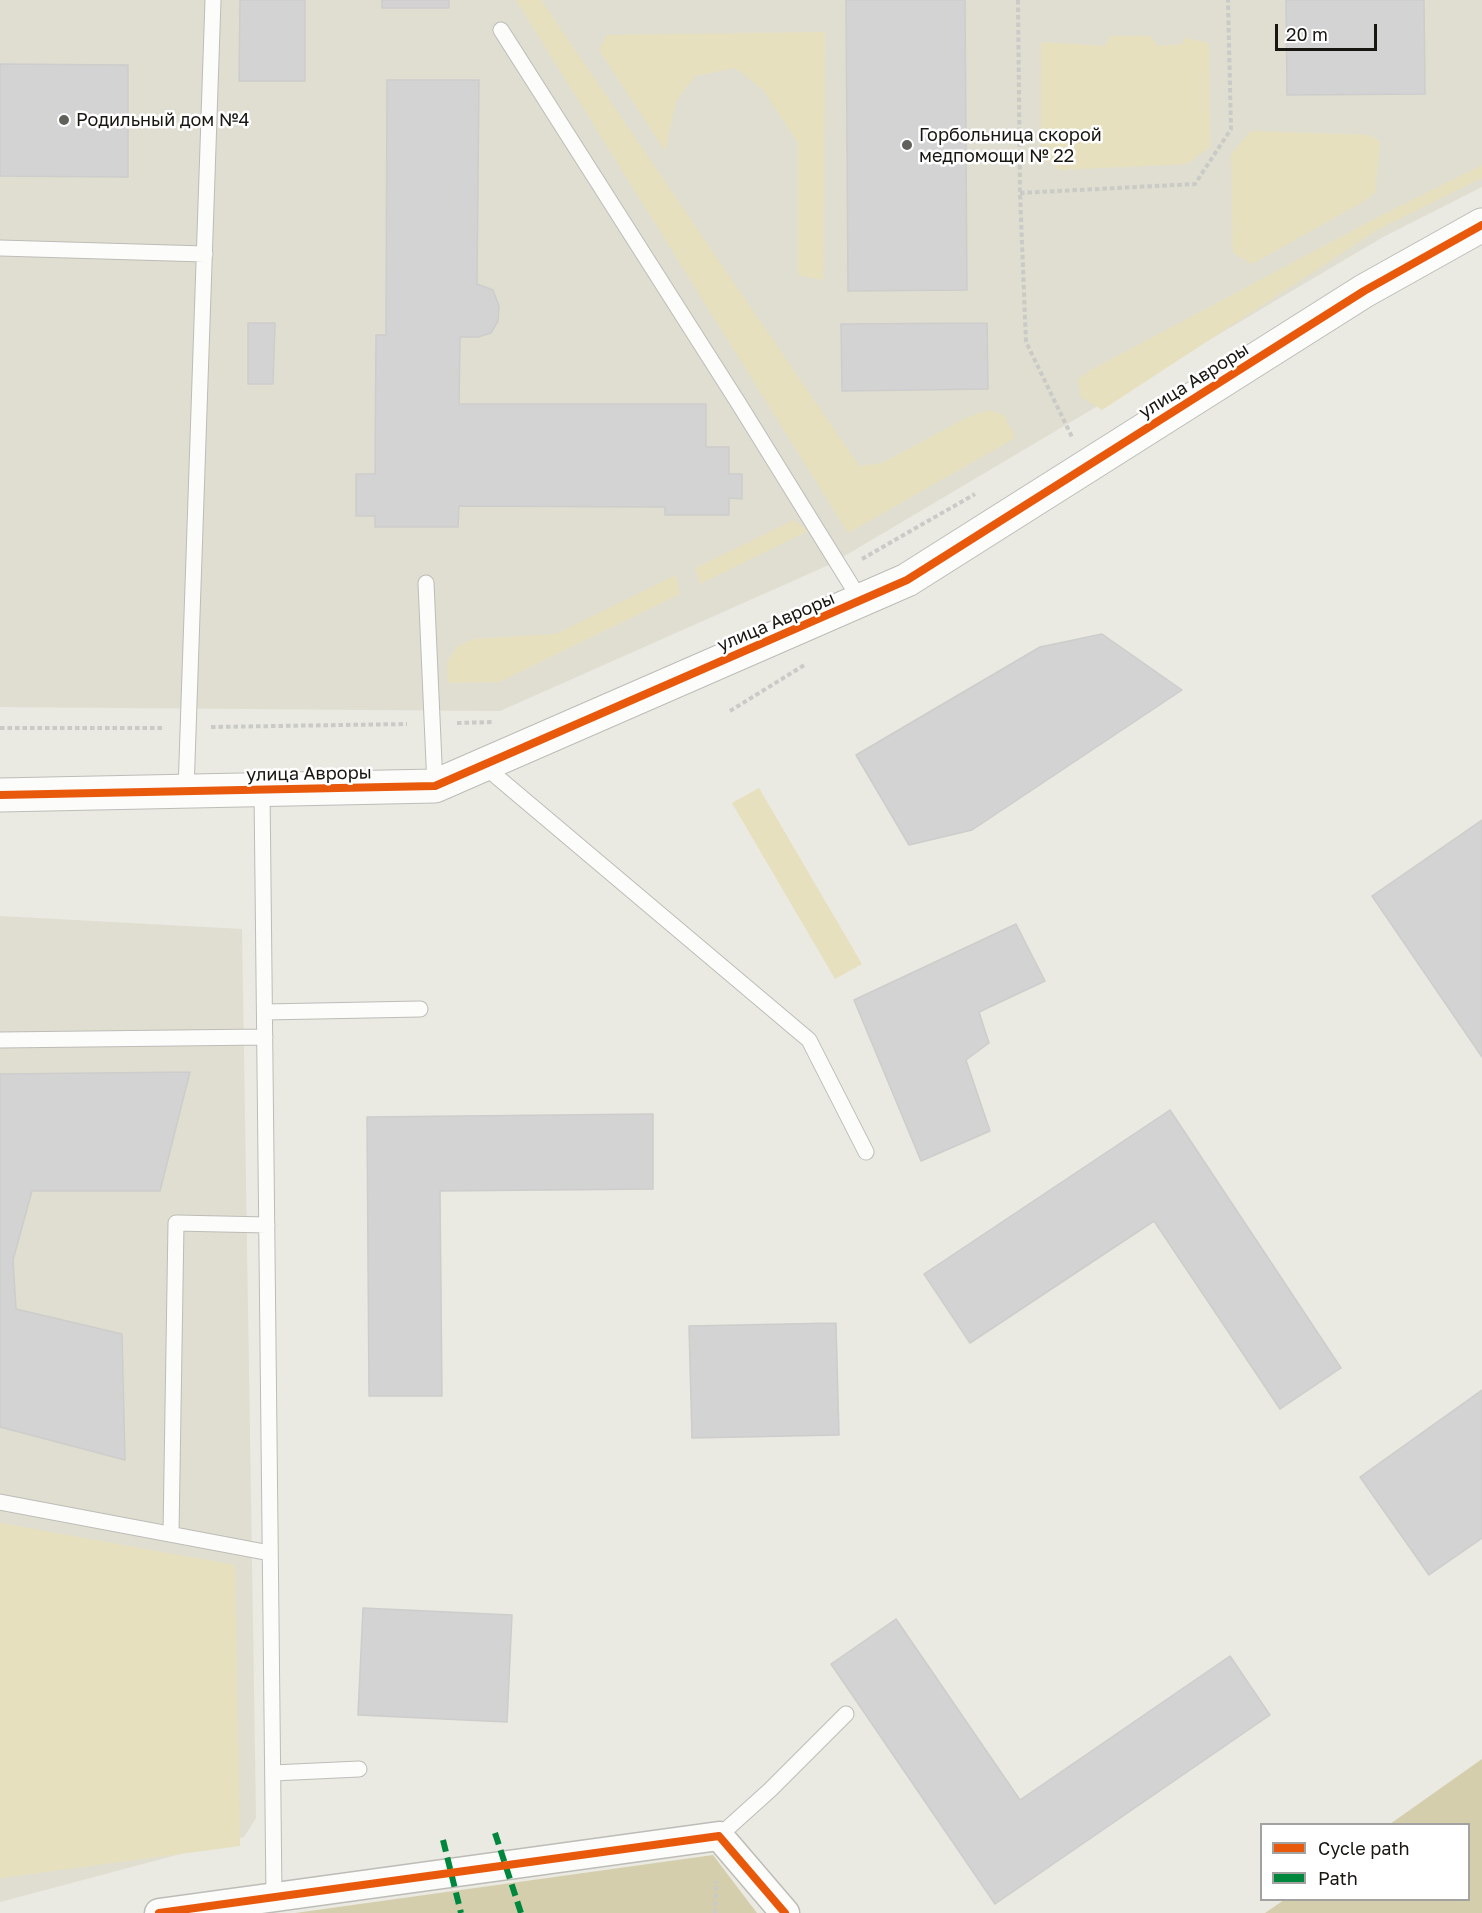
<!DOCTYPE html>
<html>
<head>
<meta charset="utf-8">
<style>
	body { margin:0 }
	#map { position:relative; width:1482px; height:1913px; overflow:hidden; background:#eae9e2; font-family:"Golos Text",sans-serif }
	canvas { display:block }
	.legend { position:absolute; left:1260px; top:1823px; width:210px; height:78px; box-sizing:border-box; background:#fff; border:2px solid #a2a2a0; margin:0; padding:8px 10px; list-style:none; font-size:18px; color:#171611 }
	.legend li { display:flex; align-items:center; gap:12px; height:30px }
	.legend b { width:30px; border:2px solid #a2a2a0 }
	.scale { position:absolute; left:1275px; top:24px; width:102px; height:27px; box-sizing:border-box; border:3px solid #171611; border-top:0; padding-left:8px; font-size:18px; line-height:21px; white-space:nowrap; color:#171611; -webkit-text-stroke:4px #fff; paint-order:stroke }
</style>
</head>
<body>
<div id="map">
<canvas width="1482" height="1913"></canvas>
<ul class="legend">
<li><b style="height:8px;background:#e8590c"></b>Cycle path</li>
<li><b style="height:8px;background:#00873e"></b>Path</li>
</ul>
<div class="scale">20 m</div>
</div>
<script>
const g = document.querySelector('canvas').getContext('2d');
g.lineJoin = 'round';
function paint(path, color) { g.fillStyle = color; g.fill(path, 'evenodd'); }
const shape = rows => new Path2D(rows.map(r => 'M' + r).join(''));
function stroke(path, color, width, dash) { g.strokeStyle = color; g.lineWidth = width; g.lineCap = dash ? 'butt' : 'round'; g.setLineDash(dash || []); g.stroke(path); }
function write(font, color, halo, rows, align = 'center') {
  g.font = font + ' "Golos Text",sans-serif'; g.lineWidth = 5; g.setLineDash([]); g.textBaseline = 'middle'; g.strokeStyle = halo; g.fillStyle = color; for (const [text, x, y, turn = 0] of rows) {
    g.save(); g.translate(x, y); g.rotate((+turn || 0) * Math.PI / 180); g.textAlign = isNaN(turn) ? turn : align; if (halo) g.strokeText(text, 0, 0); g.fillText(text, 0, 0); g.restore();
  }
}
const built = shape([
	[0,0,1482,0,1482,187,1383,237,831,564,500,711,0,707],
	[0,916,242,929,256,1818,244,1837,0,1902]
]);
const green = shape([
	[516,0,541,0,859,466,882,463,968,417,989,410,1004,415,1015,438,848,533],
	[825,32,823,280,798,275,798,143,763,90,735,68,695,76,676,101,665,151,599,50,607,35],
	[1110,36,1150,36,1158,46,1182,44,1185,38,1209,43,1210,147,1187,164,1059,170,1041,154,1041,42,1105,46],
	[1251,131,1370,135,1380,142,1375,193,1364,201,1252,264,1233,253,1231,154],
	[1482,165,1482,178,1379,229,1102,410,1081,397,1078,380,1089,371,1380,216],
	[794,520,808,531,700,584,696,568],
	[676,575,680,594,499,682,448,683,447,662,458,646,473,639,556,634],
	[759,788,862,964,835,979,732,803],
	[0,1523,235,1565,240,1846,0,1878]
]);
const forest = shape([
	[1482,1759,1482,1913,1265,1913,1284,1900,1468,1900,1468,1824,1390,1824],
	[713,1855,757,1913,295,1913]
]);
const building = shape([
	[240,0,305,0,305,81,239,81,240,0],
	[382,0,449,0,449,8,382,8,382,0],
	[846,0,965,0,967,290,848,291,846,0],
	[1286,0,1424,0,1425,94,1287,95,1286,0],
	[0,64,128,65,128,177,0,176,0,64],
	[387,80,479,80,477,284,493,290,499,306,498,321,491,333,478,337,460,337,459,404,706,404,706,447,729,447,729,474,742,474,742,499,729,498,729,515,665,515,665,507,459,506,458,527,375,527,375,516,356,516,356,474,375,474,376,335,386,335,387,80],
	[248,323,275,323,273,384,248,384,248,323],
	[987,323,988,389,842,391,841,324,987,323],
	[1102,634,1182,690,972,830,909,845,856,755,1040,647,1102,634],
	[1482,820,1482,1057,1372,896,1482,820],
	[1016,924,1045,981,979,1012,989,1043,966,1060,990,1131,921,1161,854,1000,1016,924],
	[190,1072,160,1191,32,1191,13,1260,16,1309,122,1334,125,1460,0,1427,0,1074,190,1072],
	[1170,1110,1341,1368,1280,1409,1154,1221,970,1343,924,1274,1170,1110],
	[653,1114,653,1189,440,1191,442,1396,369,1396,367,1117,653,1114],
	[836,1323,839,1435,692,1438,689,1326,836,1323],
	[1482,1390,1482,1538,1429,1575,1360,1477,1482,1390],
	[363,1608,512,1615,507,1722,358,1715,363,1608],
	[896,1619,1020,1800,1230,1656,1270,1715,995,1904,831,1664,896,1619]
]);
const path = shape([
	[1018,0,1020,193,1026,342,1072,437],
	[1020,193,1195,184,1231,129,1228,0],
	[862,559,975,494],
	[730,711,806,664],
	[457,723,494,722],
	[211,727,407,724],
	[0,728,164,728],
	[715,1913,716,1881]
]);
const service = shape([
	[501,30,739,404,861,601],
	[0,248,205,254],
	[426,583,435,786],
	[483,765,809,1040,866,1152],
	[262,790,274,1897],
	[186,791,213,0],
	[265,1012,420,1009],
	[0,1040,265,1037],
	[0,1502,270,1553],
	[171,1534,176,1223,267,1225],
	[273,1773,359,1769],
	[719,1836,770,1790,846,1714]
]);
const minor = shape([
	[159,1913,719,1836,785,1913]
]);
const tertiary = shape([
	[0,795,435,786,907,580,1364,291,1482,225]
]);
const quiet = shape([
	[495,1833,521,1913],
	[443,1840,461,1913]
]);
const cycleway = shape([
	[0,795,435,786,907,580,1364,291,1482,225],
	[159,1913,719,1836,785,1913]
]);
const markers = [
	[64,120,6,"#61605a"],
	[907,145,6,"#61605a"]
];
const poiNames = [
	["Родильный дом №4",76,120],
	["Горбольница скорой",919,135],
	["медпомощи № 22",919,156]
];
const streetNames = [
	["улица Авроры",1194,381,-32],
	["улица Авроры",776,622,-23],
	["улица Авроры",309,774,-1]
];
paint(built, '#e0ded0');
paint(green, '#e7e0be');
paint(forest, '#d5cead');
paint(building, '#d4d3d3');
stroke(building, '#cdcdcc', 1.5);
stroke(service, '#bdbcb7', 17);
stroke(minor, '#bdbcb7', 31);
stroke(tertiary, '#bdbcb7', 35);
stroke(path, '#cacac7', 4, [4.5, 3]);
stroke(service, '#fcfcfb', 15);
stroke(minor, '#fcfcfb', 28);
stroke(tertiary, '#fcfcfb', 33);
stroke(quiet, '#00873e', 6, [12, 6]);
stroke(cycleway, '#e8590c', 8);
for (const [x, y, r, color] of markers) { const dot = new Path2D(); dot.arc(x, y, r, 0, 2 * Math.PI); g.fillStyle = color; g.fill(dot); stroke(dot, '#fff', 2); }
write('18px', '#171611', '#fff', poiNames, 'left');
write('18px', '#171611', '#fff', streetNames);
</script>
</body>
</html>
